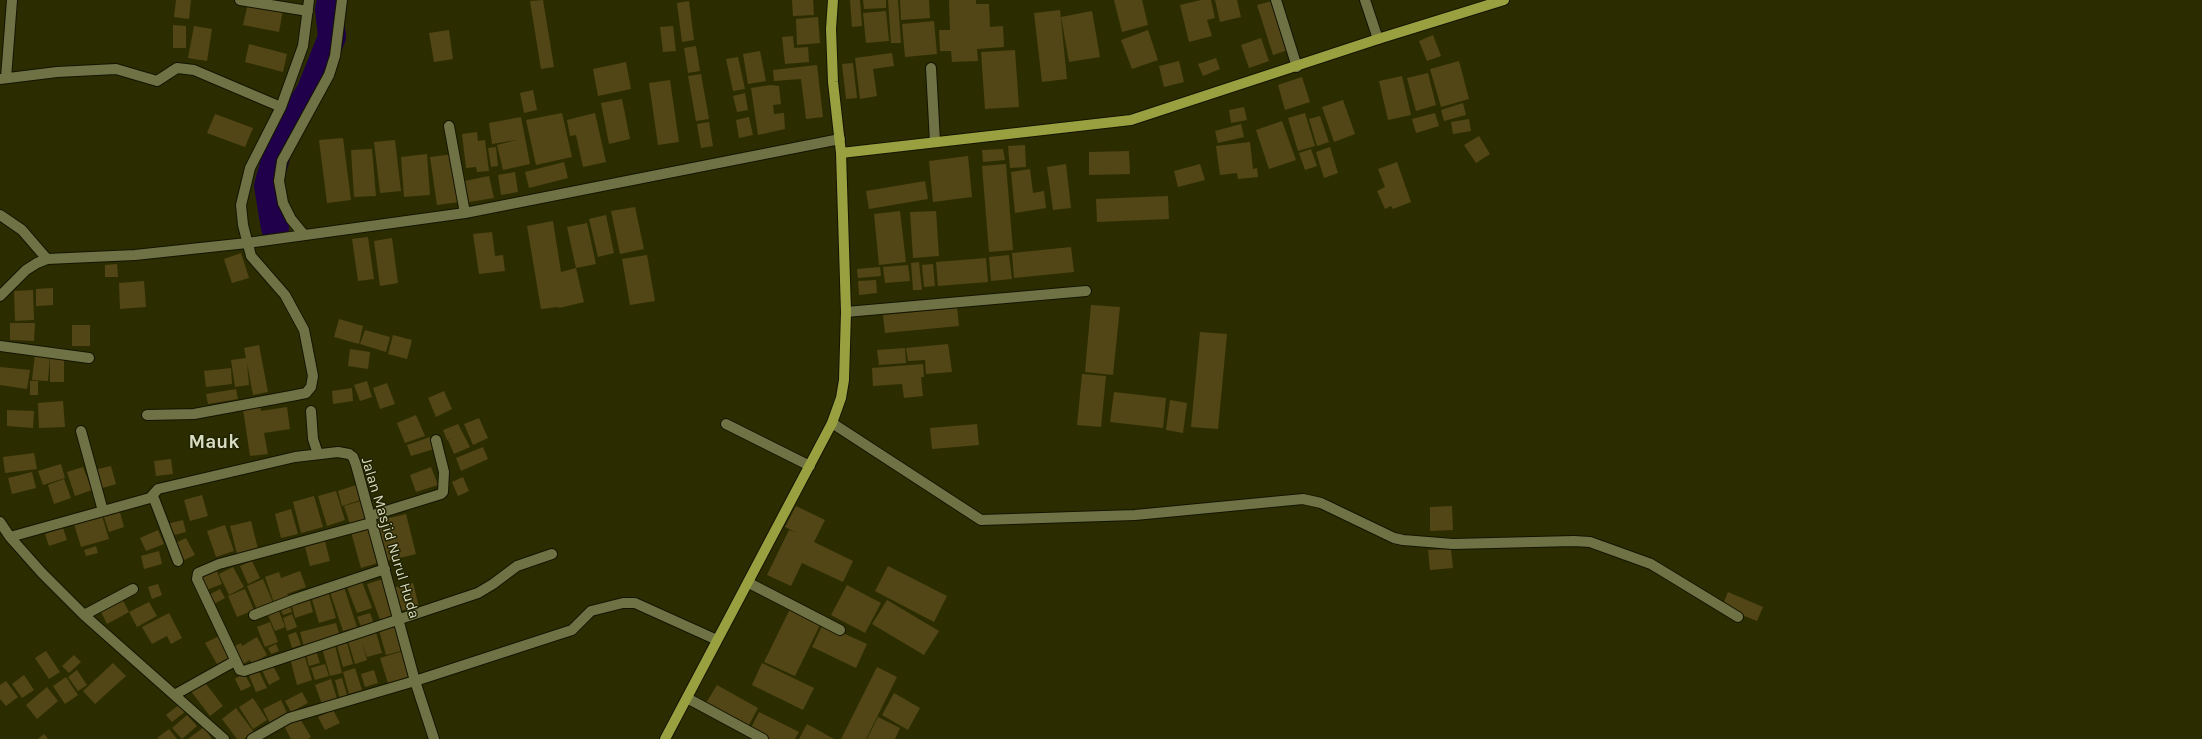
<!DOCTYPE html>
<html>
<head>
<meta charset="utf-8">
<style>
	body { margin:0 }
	canvas { display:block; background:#2b2d00 }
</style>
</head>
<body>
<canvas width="2202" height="739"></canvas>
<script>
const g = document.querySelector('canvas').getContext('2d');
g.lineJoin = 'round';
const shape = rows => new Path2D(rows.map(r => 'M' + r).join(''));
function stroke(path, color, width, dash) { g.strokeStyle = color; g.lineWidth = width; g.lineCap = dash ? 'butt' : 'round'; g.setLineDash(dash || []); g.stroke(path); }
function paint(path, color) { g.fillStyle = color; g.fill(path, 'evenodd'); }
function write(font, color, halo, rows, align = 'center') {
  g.font = font + ' Karla,sans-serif'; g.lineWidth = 3; g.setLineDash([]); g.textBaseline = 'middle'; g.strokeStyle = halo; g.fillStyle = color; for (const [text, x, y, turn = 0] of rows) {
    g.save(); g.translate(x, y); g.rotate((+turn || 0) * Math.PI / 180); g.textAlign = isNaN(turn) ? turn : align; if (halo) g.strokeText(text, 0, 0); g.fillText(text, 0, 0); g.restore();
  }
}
const river = shape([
	[275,228,268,186,282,135,310,92,332,37,329,9,331,0]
]);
const building = shape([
	[176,0,191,0,189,19,174,17],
	[543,0,554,67,541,69,530,1],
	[792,0,813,0,814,15,793,16],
	[850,0,860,0,862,26,852,27],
	[863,0,886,0,886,8,864,9],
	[888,0,898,0,901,43,891,43],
	[900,0,929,0,930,18,901,20],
	[949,0,976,0,976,4,989,4,990,27,1003,26,1004,47,977,49,978,61,952,62,951,51,940,51,939,30,950,30],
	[1114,0,1142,0,1148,25,1122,32],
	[1201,0,1211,0,1215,18,1207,20,1212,36,1189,42,1180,5],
	[1215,0,1237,0,1241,17,1220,22],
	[689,1,694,40,682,42,677,3],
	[1272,1,1288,50,1273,55,1257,5],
	[248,3,283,10,279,32,243,25],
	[1060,10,1067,79,1042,82,1034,13],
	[886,11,889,41,866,43,863,13],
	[1092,11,1100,57,1069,62,1061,17],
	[818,17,820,43,797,45,796,19],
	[934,21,937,54,905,57,902,24],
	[173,25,186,26,186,48,173,48],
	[194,26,212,29,207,61,188,58],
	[673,26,676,51,663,52,660,27],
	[449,30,453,59,434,62,429,33],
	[1148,30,1158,60,1132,69,1121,40],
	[1433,35,1441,56,1427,61,1419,41],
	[793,36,794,48,808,47,809,62,785,64,782,37],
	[1261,38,1269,61,1249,68,1241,45],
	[249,44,287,54,283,72,245,62],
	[696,46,700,71,688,73,684,48],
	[1015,50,1019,107,985,109,981,52],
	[760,51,766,81,748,84,743,54],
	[892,53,894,66,873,69,877,96,860,99,855,58],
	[738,57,745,89,733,91,726,59],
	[1216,58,1220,69,1203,76,1198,64],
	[1179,61,1184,82,1164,87,1159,66],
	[1459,61,1469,99,1441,107,1430,69],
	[626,62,631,89,598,96,593,69],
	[853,63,857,98,846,99,842,64],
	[817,65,823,117,806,119,801,79,774,81,773,70],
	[1428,73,1436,105,1416,111,1407,78],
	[701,74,709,119,696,121,688,76],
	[1402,76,1411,115,1388,120,1379,81],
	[1302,77,1310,102,1285,110,1278,85],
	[670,80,679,142,658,145,649,83],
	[770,85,779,86,781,104,773,105,774,114,784,113,785,129,758,135,751,88],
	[533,90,537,110,524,113,520,93],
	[745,93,748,110,737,112,733,96],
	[622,99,630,139,609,144,601,103],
	[1343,100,1355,134,1334,142,1322,107],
	[1463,103,1466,115,1444,121,1441,110],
	[1244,107,1247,120,1231,123,1229,110],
	[562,113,572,157,536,165,526,120],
	[595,113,606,162,583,167,576,135,570,136,567,120],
	[1305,113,1315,146,1298,151,1288,118],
	[1435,113,1439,126,1416,133,1412,119],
	[215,114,253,128,245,147,207,133],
	[1320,116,1329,142,1317,146,1309,119],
	[521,117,530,164,503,170,497,145,516,140,492,144,489,123],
	[749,117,753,135,739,138,736,120],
	[1469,119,1471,131,1453,134,1451,122],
	[1282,121,1296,160,1269,169,1256,130],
	[709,122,713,146,701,148,697,124],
	[1241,124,1244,137,1218,143,1215,131],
	[477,132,478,141,485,140,489,171,477,172,476,167,466,168,462,134],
	[1479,136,1490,154,1476,163,1464,145],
	[343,138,351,200,327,203,319,140],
	[395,140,401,191,380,193,374,142],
	[1250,142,1253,169,1257,168,1258,177,1238,179,1237,173,1220,175,1216,146],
	[1025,145,1026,167,1010,168,1008,146],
	[496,147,498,166,491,167,488,148],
	[1330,147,1338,173,1324,178,1316,152],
	[372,149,376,196,354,197,351,150],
	[1003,149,1005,160,983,162,982,150],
	[1311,149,1317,166,1305,170,1299,153],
	[1129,151,1130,174,1089,175,1089,152],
	[427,154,430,195,404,197,401,157],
	[454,154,460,202,437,205,430,157],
	[968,156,972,197,933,202,929,161],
	[564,162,568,178,529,188,525,172],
	[1397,162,1411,202,1393,209,1391,206,1385,209,1377,191,1385,187,1378,169],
	[1006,164,1013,250,989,252,982,166],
	[1066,164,1071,208,1053,210,1047,167],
	[1200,164,1205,180,1178,187,1174,171],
	[1030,169,1033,193,1044,191,1046,208,1015,213,1011,172],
	[515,172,518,192,501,195,498,175],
	[489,176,494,198,469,202,465,181],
	[925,181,928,199,869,209,866,191],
	[1168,196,1169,219,1097,222,1096,199],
	[635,207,644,249,620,254,611,211],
	[900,211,906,262,879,265,874,214],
	[936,211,939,256,913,258,910,212],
	[606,215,614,253,598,257,589,219],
	[553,221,561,272,576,268,584,302,559,308,558,307,541,309,527,226],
	[587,223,596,264,576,268,567,227],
	[492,232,495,256,503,255,505,271,479,274,473,234],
	[368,237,374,279,358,281,352,239],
	[392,238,398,283,380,286,374,241],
	[1071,247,1074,272,1014,278,1012,253],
	[241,253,249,278,232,283,224,259],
	[647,255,655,301,630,305,622,259],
	[1009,255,1012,279,991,281,989,257],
	[986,258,988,282,938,286,936,262],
	[919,262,922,290,913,290,911,263],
	[117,264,118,277,105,277,105,265],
	[933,264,935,286,924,287,922,265],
	[908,265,910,281,885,283,883,267],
	[880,267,881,276,858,278,857,269],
	[876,280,877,293,859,295,858,281],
	[144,281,146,307,120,309,119,283],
	[53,288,53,305,36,306,36,289],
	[33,290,34,320,15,321,14,291],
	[1091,305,1120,307,1113,375,1085,372],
	[957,308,959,326,885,333,883,315],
	[339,319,363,326,359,344,334,337],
	[10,323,35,323,34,341,10,340],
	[72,325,90,325,90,346,72,346],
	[365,330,390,337,386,352,360,344],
	[1200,332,1227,334,1218,429,1191,427],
	[393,335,412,340,407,359,388,354],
	[948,344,952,372,926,374,925,360,908,361,906,348],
	[259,345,268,392,253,395,247,363,249,385,235,387,231,360,246,358,244,348],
	[905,348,906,363,879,365,877,350],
	[350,349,370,352,368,369,348,366],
	[35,354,50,356,48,381,32,380],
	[50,359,64,359,64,382,50,382],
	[923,364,924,377,921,377,923,396,904,398,902,384,873,386,872,368],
	[0,367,30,370,27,389,0,385],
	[231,368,232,384,206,387,204,371],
	[1082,374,1106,376,1101,427,1077,425],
	[30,381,38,381,38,395,30,395],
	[367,381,372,397,360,401,354,385],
	[387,383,395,404,380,409,373,388],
	[352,388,353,401,333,404,332,391],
	[236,389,238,399,208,404,206,394],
	[444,391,452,409,436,417,428,398],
	[1114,392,1166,398,1163,428,1110,422],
	[1170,400,1187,403,1183,433,1166,430],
	[63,401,65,427,39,428,38,403],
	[260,406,261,411,287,407,290,429,264,433,268,454,250,456,243,409],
	[7,410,34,411,33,428,7,426],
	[416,415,425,436,405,443,397,423],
	[479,418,488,438,473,445,464,424],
	[458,424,470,447,454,454,448,440,454,437,447,440,443,430],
	[977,424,979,445,932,449,930,428],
	[430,437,434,449,411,456,407,445],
	[483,447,488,459,461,471,456,458],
	[34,453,37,469,5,473,3,457],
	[171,459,173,474,156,476,154,461],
	[61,464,65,478,43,485,38,471],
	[111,466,116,484,99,489,94,470],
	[83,467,92,490,75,496,67,472],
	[431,467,438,485,416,492,410,475],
	[32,472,36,488,12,494,8,478],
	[463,477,469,491,458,496,452,482],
	[64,479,71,498,54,504,48,485],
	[359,484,364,499,342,506,338,491],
	[336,491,345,520,327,526,318,496],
	[202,495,208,516,190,521,184,500],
	[314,496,323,527,301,533,293,502],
	[361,501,367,519,350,524,344,506],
	[796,506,825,520,814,542,853,561,843,582,802,563,791,586,767,575,789,530,797,533,785,527],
	[1452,506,1453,530,1430,531,1430,507],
	[119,509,124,527,109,532,103,514],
	[291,509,298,534,281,538,275,514],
	[406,514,416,554,387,561,377,521],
	[102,516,109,539,81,547,74,524],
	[183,520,186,532,171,536,167,524],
	[251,521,258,549,237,554,230,526],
	[225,525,234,551,216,557,207,531],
	[63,528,67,540,49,546,45,534],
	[368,528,378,563,361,568,351,532],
	[158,530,164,544,146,551,140,538],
	[186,538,195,555,182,561,173,544],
	[325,541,330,561,310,566,305,547],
	[96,546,98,553,86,556,84,550],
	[1451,549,1453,568,1430,570,1428,550],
	[159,551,162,564,144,569,141,556],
	[252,561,260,578,248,584,240,566],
	[888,566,947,596,934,622,875,591],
	[233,567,244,587,229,595,219,574],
	[216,569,222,584,204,591,199,576],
	[300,571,306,587,287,594,289,597,274,603,265,577,279,572,281,578],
	[263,579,274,605,258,612,247,586],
	[383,579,395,614,380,620,367,584],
	[362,582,372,608,357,613,347,587],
	[413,583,419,607,399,611,393,588],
	[158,584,162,595,152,599,148,587],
	[847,585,881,603,865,633,831,615],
	[344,587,357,627,343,631,330,592],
	[220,589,225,598,212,605,207,596],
	[245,589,254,610,237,617,228,596],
	[328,591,336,618,319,623,311,596],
	[1728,592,1763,607,1757,621,1722,607],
	[121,597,129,612,107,624,99,608],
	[309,597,313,612,295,618,291,602],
	[887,600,939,631,924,655,872,624],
	[149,602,157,616,137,627,129,612],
	[289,604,292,612,283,615,280,608],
	[790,609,821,623,795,676,764,662],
	[279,611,285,627,275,631,268,615],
	[169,613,182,638,171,644,167,636,152,644,142,627],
	[370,613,374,624,362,629,357,617],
	[292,614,297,627,287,631,283,618],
	[270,622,278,642,265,647,257,627],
	[336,623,340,637,304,647,300,632],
	[396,624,404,650,386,655,379,630],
	[823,624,867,644,856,668,812,647],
	[375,629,382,653,367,657,362,642,367,660,355,664,348,641],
	[296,632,301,645,292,648,288,635],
	[219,636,231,657,217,664,205,643],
	[257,637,267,655,252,664,250,660,238,667,229,649,241,643,242,646],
	[347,643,353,664,343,667,337,646],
	[276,644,279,651,271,654,268,648],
	[335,645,342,673,330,676,322,648],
	[46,651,60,672,49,679,35,658],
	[316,651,320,663,309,666,306,654],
	[403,651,411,676,388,683,380,658],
	[304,654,312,680,297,685,290,658],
	[74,655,81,662,69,673,62,666],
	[271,662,280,679,269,685,261,668],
	[113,663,126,676,95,704,83,691],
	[762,663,814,688,803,710,752,685],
	[325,664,329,676,315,680,311,668],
	[877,667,897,677,866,739,841,739],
	[355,668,362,690,349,694,343,672],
	[258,669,267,688,256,692,248,673],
	[77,670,87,685,78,691,68,677],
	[374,670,378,683,365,687,361,674],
	[244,673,251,686,241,691,235,679],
	[24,675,34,690,22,698,12,684],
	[66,677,78,695,65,704,53,686],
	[342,678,348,698,340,700,335,680],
	[331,679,338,702,323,707,315,685],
	[203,680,223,706,210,716,190,690],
	[6,681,18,697,6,706,0,699,0,685],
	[717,685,758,708,748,727,706,703],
	[47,687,58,701,37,719,26,705],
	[302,692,308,703,291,712,285,701],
	[894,693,920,708,908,730,882,715],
	[253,698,267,720,253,729,239,707],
	[281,700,288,715,270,723,263,709],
	[180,704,186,711,172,722,166,715],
	[236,708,254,732,244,739,237,739,222,719],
	[333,710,340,723,325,730,318,717],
	[759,712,799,732,795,739,766,739,750,730],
	[187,715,197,726,182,739,172,728],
	[299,717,311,737,308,739,291,739,284,726],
	[878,717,900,728,895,739,867,739],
	[807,724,834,739,799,739],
	[204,727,212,739,188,739],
	[169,729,177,739,159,739,157,738],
	[44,734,48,739,38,739]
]);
const street = shape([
	[240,0,308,11],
	[1276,0,1297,67],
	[1365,0,1378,39],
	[931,68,935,142],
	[6,78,12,0],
	[0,79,57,72,116,69,157,81,177,68,194,70,281,107],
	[449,126,465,213],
	[0,215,22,230,47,259],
	[304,235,291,219,283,203,279,181,282,161,329,75,335,56,342,0],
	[0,296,26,270,37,263,47,259,135,255,247,243,465,213,840,139],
	[846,312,1086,291],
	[0,346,89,358],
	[311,411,313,439,318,454],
	[147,415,194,414,291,396,306,393,311,387,313,376,304,330,285,295,251,256,243,225,241,205,250,168,281,107,303,46,309,0],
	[832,423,981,520,1135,515,1303,499,1321,503,1394,538,1403,540,1453,544,1574,541,1590,542,1651,564,1738,617],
	[726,424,810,466],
	[81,431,103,511],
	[153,496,178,561],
	[370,516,441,494,443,492,444,472,436,440],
	[0,522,10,537,42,573,84,615,224,739],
	[371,523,219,564,198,573,197,579,240,670,244,671,478,593,493,584,517,566,552,554],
	[10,537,150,498,158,489,295,457,338,452,349,454,353,457,356,465,415,681,434,739],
	[749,583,840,630],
	[84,615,133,589],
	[254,615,295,599,385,569],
	[176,694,235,661],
	[687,698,763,739],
	[252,739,289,718,415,681,572,630,591,611,623,603,635,603,717,640]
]);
const primary = shape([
	[841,153,1131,120,1378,39,1504,0],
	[665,739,832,423,841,398,844,380,846,312,841,153,833,82,831,29,833,0]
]);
const streetNames = [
	["Jalan Masjid Nurul Huda",390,538,73]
];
const districtNames = [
	["Mauk",214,443]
];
stroke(river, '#20004b', 28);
paint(building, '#524516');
stroke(street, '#131401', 12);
stroke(primary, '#131401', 12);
stroke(street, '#6e7244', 10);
stroke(primary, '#99a040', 10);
write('15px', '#d8dcc3', '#212301', streetNames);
write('bold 19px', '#d8dcc3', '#212301', districtNames);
</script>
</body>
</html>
